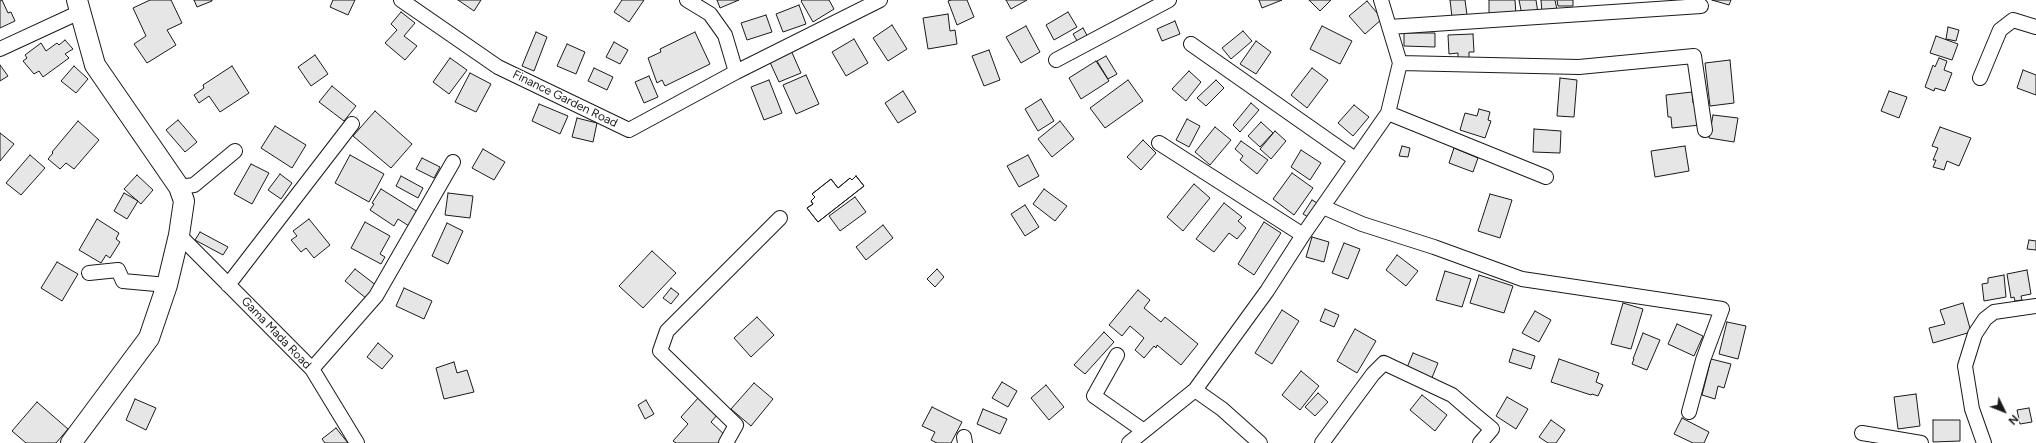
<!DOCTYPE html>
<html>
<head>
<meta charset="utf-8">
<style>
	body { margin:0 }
	#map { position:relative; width:2036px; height:443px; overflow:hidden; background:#fff; font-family:Figtree,sans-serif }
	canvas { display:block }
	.north { position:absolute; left:1984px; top:391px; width:40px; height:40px; -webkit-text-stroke:3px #fff; paint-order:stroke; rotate:133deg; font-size:11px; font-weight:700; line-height:16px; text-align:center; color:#1a1a1a }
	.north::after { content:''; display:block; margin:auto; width:14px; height:18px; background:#1a1a1a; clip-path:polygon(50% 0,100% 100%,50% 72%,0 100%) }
</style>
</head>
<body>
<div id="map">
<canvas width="2036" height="443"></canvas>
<div class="north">N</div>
</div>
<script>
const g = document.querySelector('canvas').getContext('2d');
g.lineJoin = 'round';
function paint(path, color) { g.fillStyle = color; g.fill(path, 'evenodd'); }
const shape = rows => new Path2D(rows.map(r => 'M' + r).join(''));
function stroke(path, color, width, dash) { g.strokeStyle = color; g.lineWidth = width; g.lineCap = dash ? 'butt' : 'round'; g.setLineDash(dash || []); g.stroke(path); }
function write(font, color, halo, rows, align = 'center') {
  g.font = font + ' Figtree,sans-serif'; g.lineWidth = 3; g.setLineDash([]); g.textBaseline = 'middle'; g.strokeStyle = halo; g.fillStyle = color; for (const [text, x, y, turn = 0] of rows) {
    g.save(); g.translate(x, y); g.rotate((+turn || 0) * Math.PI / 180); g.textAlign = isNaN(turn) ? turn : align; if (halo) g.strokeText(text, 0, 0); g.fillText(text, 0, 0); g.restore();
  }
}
const building = shape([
	[2,0,8,13,11,12,15,21,0,28,0,1,2,0],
	[150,0,171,0,182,23,167,30,176,45,147,63,134,44,146,36,133,8,150,0],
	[194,0,212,0,212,1,197,7,194,0],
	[333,0,355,0,348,15,330,7,333,0],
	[458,0,481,0,474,11,458,0],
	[622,0,644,0,629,22,614,12,622,0],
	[717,0,739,0,720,8,717,0],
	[802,0,829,0,834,9,813,22,801,1,802,0],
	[951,0,967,0,974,17,957,25,948,1,951,0],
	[1006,0,1027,0,1011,9,1006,0],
	[1259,0,1282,0,1262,8,1259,0],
	[1309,0,1331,0,1320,11,1309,0],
	[1450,0,1465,0,1467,15,1452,17,1450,0],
	[1489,0,1515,0,1516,15,1489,16,1489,0],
	[1519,0,1536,0,1538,13,1522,15,1519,0],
	[1541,0,1555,0,1557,10,1542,12,1541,0],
	[1557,0,1573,0,1573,6,1558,6,1557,0],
	[1712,0,1731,0,1729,5,1712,0],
	[1367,1,1382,19,1365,34,1349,16,1367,1],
	[799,5,806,24,783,32,776,14,799,5],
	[401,12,415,23,404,36,417,46,405,60,385,43,397,30,391,24,401,12],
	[1068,12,1077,27,1054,40,1046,25,1068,12],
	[948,14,950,31,955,30,957,44,928,49,923,18,948,14],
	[766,15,772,32,747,40,741,23,766,15],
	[1175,21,1180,34,1162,41,1157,29,1175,21],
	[892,25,907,49,888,61,873,38,892,25],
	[1026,26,1040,52,1021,63,1006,37,1026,26],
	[1322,26,1352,41,1340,64,1310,49,1322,26],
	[1948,27,1959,30,1956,41,1946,39,1948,27],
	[1083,28,1089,39,1079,44,1073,34,1083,28],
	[1243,31,1252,41,1231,59,1222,48,1243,31],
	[536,32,547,37,534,71,522,66,536,32],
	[695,32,710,64,665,86,662,80,657,83,648,58,661,52,660,49,695,32],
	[1404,33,1435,33,1435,47,1404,46,1404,33],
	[1473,34,1474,52,1469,52,1469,58,1458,58,1458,53,1449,54,1448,35,1473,34],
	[1936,36,1958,44,1952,60,1930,53,1936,36],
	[854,39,868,63,846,76,832,52,854,39],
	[65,40,73,49,65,54,69,58,43,77,39,71,34,74,23,61,27,58,25,55,41,43,46,51,57,43,59,45,65,40],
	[1256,41,1271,52,1256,74,1240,64,1256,41],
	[614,42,628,50,620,64,606,57,614,42],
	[567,44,585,52,576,74,557,66,567,44],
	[790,48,801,73,779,82,768,58,790,48],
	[989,50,1000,80,984,86,972,56,989,50],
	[315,55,328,74,311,86,298,67,315,55],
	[1106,56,1117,74,1108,79,1097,61,1106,56],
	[450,58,467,70,449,94,433,82,450,58],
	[1939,58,1947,61,1944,70,1952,73,1945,91,1935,88,1934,91,1925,87,1933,65,1935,67,1939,58],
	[1730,60,1734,103,1710,106,1705,63,1730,60],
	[1096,61,1109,81,1081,99,1069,78,1096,61],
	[0,65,8,76,0,81,0,65],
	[74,66,88,79,76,93,61,81,74,66],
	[232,66,249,93,220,112,209,96,199,103,194,95,204,88,203,85,232,66],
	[594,68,613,77,607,90,588,81,594,68],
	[1312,68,1328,80,1307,108,1291,95,1312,68],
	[2023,70,2036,75,2036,95,2017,88,2023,70],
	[1189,71,1201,82,1186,101,1172,89,1189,71],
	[470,73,491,84,476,112,455,102,470,73],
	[806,75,819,104,796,114,783,85,806,75],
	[649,76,658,97,644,103,635,82,649,76],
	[1560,78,1577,80,1574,117,1557,116,1560,78],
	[769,80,782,113,764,120,751,87,769,80],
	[1128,80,1143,101,1105,128,1090,108,1128,80],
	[1216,80,1224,88,1206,106,1197,98,1216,80],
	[332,86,356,106,344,121,319,102,332,86],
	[903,91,916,112,898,123,885,103,903,91],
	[1889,91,1907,97,1899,118,1881,111,1889,91],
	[1692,92,1693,103,1699,103,1700,125,1672,128,1671,117,1668,117,1666,95,1692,92],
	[1041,99,1054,121,1038,131,1025,109,1041,99],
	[1251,103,1259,110,1240,132,1233,125,1251,103],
	[539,104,568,116,560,134,532,121,539,104],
	[1354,105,1369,117,1353,136,1338,123,1354,105],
	[1479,109,1490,112,1488,120,1491,121,1485,138,1460,130,1465,113,1477,116,1479,109],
	[375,111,412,144,391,168,353,136,375,111],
	[1713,115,1738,118,1734,142,1709,138,1713,115],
	[577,118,597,123,593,142,572,137,577,118],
	[1187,119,1200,126,1189,147,1176,140,1187,119],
	[178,120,197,142,185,152,166,130,178,120],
	[78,121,99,140,74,169,66,163,60,169,48,159,53,153,52,152,78,121],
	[1060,121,1074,139,1052,157,1038,139,1060,121],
	[1261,122,1273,133,1260,147,1248,136,1261,122],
	[275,126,306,145,292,168,261,148,275,126],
	[1215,127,1231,140,1210,165,1195,152,1215,127],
	[1940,127,1971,138,1959,166,1947,161,1944,170,1933,167,1936,160,1933,160,1938,148,1932,146,1940,127],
	[1534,129,1561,131,1560,153,1533,152,1534,129],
	[1275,131,1286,141,1271,159,1260,149,1275,131],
	[0,133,14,144,0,161,0,133],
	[1143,140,1156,153,1141,170,1127,157,1143,140],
	[1241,141,1268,160,1257,174,1240,160,1243,156,1235,149,1241,141],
	[1402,146,1410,148,1408,157,1399,156,1402,146],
	[1685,146,1689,171,1655,177,1651,151,1685,146],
	[1454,148,1478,158,1473,172,1449,163,1454,148],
	[483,149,505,162,494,180,472,168,483,149],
	[1301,150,1321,163,1310,180,1291,167,1301,150],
	[30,155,45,168,21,195,6,183,30,155],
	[350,155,384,174,369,202,335,183,350,155],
	[1028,155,1039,176,1019,187,1007,166,1028,155],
	[422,158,440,167,434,178,416,169,422,158],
	[251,164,269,173,252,204,234,194,251,164],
	[1292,173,1313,188,1294,215,1273,199,1292,173],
	[280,174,292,183,281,199,268,190,280,174],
	[137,175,153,190,141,204,124,189,137,175],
	[401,176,423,188,418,198,396,186,401,176],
	[856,176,864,186,818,222,807,208,813,204,811,201,815,197,812,194,831,179,838,188,850,178,852,180,856,176],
	[856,176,864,186,818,222,807,208,813,204,811,201,815,197,812,194,831,179,838,188,850,178,852,180,856,176],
	[1194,184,1210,198,1183,231,1167,217,1194,184],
	[381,189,418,212,409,226,398,219,394,226,370,210,374,204,372,203,381,189],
	[1044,189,1067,206,1055,221,1033,204,1044,189],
	[124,193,138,201,127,219,114,211,124,193],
	[448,193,473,196,470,218,445,215,448,193],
	[1490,194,1512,200,1500,238,1478,231,1490,194],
	[855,197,866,212,840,231,829,216,855,197],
	[1312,200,1319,204,1310,218,1303,214,1312,200],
	[1224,203,1242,217,1238,221,1246,228,1237,239,1229,233,1214,252,1196,239,1224,203],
	[1025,205,1039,227,1025,236,1011,214,1025,205],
	[97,219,119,233,116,239,120,242,110,258,106,255,101,263,79,250,97,219],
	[309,219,330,245,314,258,306,248,301,252,291,240,297,236,293,231,309,219],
	[365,222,390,236,380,254,385,257,381,264,351,248,365,222],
	[1264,222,1281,233,1254,275,1238,264,1264,222],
	[447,223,463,231,448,264,432,256,447,223],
	[883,225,893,238,866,260,856,247,883,225],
	[200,232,228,247,223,255,195,240,200,232],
	[1312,237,1329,242,1324,262,1306,257,1312,237],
	[2029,240,2036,241,2036,250,2027,249,2029,240],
	[1344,243,1360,249,1348,279,1332,273,1344,243],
	[652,251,676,273,643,308,619,286,652,251],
	[1397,255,1418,271,1406,286,1386,270,1397,255],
	[57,262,78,274,62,301,41,288,57,262],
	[355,269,377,286,367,299,345,281,355,269],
	[937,269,944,277,935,287,927,279,937,269],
	[2027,270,2031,294,2021,296,2022,300,2015,301,2014,297,2011,298,2007,274,2027,270],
	[1445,271,1471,279,1462,307,1436,300,1445,271],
	[1479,275,1513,286,1504,313,1470,303,1479,275],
	[2004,275,2006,297,1984,301,1982,284,1988,283,1988,278,2004,275],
	[404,288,432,301,424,319,396,306,404,288],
	[671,288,679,294,671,304,663,298,671,288],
	[1138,290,1150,300,1144,308,1161,322,1165,317,1198,344,1181,365,1157,345,1156,348,1154,346,1144,358,1135,350,1144,338,1130,326,1122,336,1109,325,1138,290],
	[1623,303,1643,309,1631,349,1611,344,1623,303],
	[1963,303,1971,332,1933,343,1929,328,1945,324,1940,310,1963,303],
	[1325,309,1339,315,1334,327,1320,321,1325,309],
	[1282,310,1299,321,1272,364,1255,353,1282,310],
	[1535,311,1551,320,1539,342,1522,333,1535,311],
	[757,317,774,335,751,357,734,338,757,317],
	[1727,322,1746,326,1738,359,1719,354,1727,322],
	[1677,324,1703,336,1694,356,1668,344,1677,324],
	[1355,329,1376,341,1357,373,1337,361,1355,329],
	[1104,332,1114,342,1085,374,1074,365,1104,332],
	[1643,333,1660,340,1647,370,1632,364,1634,359,1633,359,1643,333],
	[378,343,393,356,382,369,367,357,378,343],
	[1513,349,1535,356,1531,369,1509,362,1513,349],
	[1413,353,1438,363,1431,380,1406,370,1413,353],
	[1559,359,1599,373,1596,382,1603,385,1598,396,1592,394,1591,395,1551,382,1559,359],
	[1711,359,1731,364,1724,388,1718,386,1715,399,1702,395,1711,359],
	[454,362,457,373,467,370,474,392,444,399,436,368,454,362],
	[1301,371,1319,386,1300,410,1282,395,1301,371],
	[1002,382,1017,391,1008,407,992,398,1002,382],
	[754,383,773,399,751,426,731,409,754,383],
	[1046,385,1064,407,1049,420,1031,398,1046,385],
	[1318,393,1328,402,1315,416,1305,407,1318,393],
	[1916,394,1920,426,1898,429,1894,397,1916,394],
	[1422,395,1447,415,1435,431,1410,410,1422,395],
	[699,397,718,414,711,422,727,437,722,443,676,443,673,441,688,424,681,417,699,397],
	[1507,397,1528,409,1516,429,1496,416,1507,397],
	[135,399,156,408,146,430,126,420,135,399],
	[646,400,654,414,645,419,638,405,646,400],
	[37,402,68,429,56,443,26,443,12,431,37,402],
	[932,407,962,422,951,443,937,443,931,440,935,432,922,426,932,407],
	[2029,408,2032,422,2020,424,2017,410,2029,408],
	[983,409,1007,419,1000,434,977,424,983,409],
	[1682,418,1709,432,1704,443,1693,443,1674,434,1682,418],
	[1551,420,1565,430,1556,443,1548,443,1539,437,1551,420],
	[1933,420,1960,420,1960,441,1933,442,1933,420],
	[336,428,348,443,325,443,322,439,336,428]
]);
const street = shape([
	[401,0,498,67,629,130,736,72,880,0],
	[687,0,710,14,725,35,736,72],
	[1389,27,1701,6],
	[1191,44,1355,159],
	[0,49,80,12],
	[1056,60,1169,0],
	[1400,63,1579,67,1694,56,1705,130],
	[1980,78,2000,30,2013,20,2036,27],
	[1388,113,1546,177],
	[1159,143,1303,235],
	[179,187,194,185,235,151],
	[1323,207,1362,224,1434,247,1522,279,1722,309,1703,360,1689,412],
	[179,235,312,369,357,443],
	[89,273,118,270,123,281,167,285],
	[228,285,352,124],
	[1117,355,1094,396,1144,431],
	[312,369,376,296,453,162],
	[1195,390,1222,409,1260,443],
	[1862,433,1921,443],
	[964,437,965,443],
	[726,443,736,425,660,351,667,331,780,218],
	[1129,443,1195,390,1267,291,1303,235,1388,113,1400,63,1381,0],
	[1322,443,1373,374,1384,363,1452,395,1474,414,1492,429,1480,443],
	[1984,443,1972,409,1965,366,1975,334,1985,319,1994,312,2036,306]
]);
const secondary = shape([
	[71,443,149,338,167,285,179,235,184,201,179,187,95,65,77,0]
]);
const streetNames = [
	["Finance Garden Road",565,99,26],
	["Gama Mada Road",276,333,46]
];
paint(building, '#e6e6e6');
stroke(building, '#1a1a1a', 1);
stroke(street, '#1a1a1a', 16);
stroke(secondary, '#1a1a1a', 22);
stroke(street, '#fff', 14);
stroke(secondary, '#fff', 20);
write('12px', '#1a1a1a', '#fff', streetNames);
</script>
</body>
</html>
